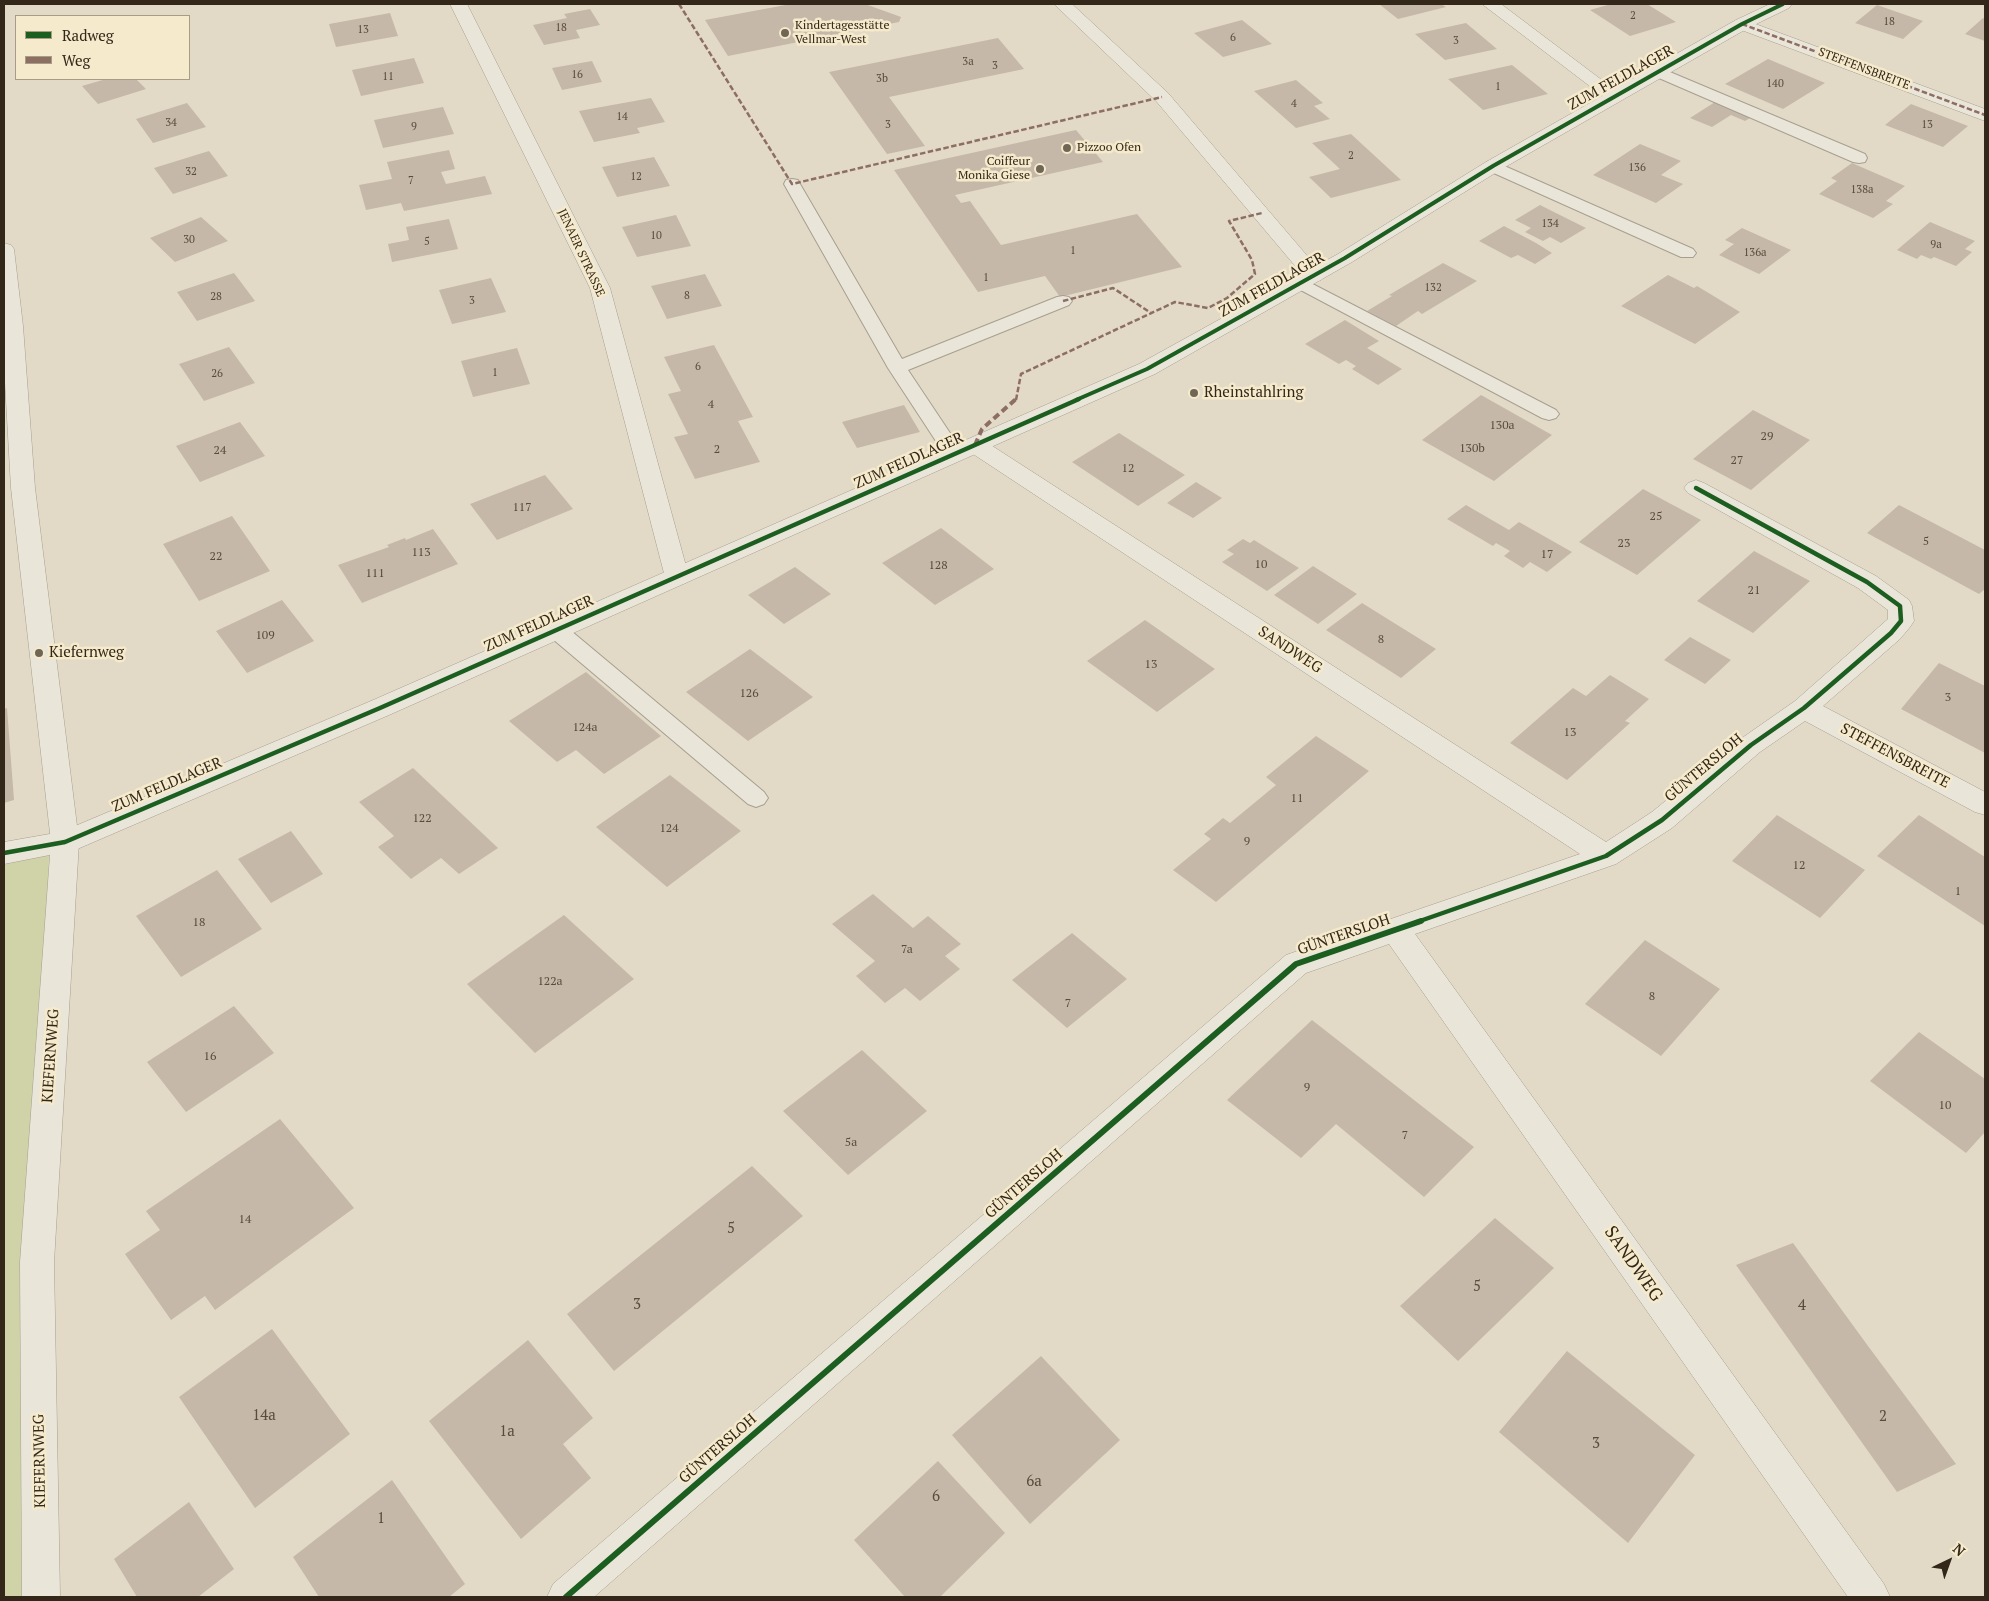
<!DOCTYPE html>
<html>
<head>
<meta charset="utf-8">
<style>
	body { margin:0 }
	#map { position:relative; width:1989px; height:1601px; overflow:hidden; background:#e2dac6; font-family:"PT Serif",serif }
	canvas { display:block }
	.frame { position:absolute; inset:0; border:5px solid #33271a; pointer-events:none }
	.legend { position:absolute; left:15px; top:15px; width:175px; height:65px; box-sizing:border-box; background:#f5eacb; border:1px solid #a79c84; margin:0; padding:6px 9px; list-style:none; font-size:15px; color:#33271a }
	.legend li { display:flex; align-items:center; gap:10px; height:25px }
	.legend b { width:25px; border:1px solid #a79c84 }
	.north { position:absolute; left:1924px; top:1536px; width:50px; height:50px; -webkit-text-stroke:4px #f5eacb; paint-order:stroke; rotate:42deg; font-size:14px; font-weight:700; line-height:20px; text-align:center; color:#33271a }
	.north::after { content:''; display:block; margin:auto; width:18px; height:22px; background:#33271a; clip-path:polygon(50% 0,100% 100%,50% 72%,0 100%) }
</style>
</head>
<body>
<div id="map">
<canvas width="1989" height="1601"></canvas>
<div class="frame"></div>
<ul class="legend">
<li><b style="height:6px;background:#1b5e20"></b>Radweg</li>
<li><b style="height:6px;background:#8d6e63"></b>Weg</li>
</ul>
<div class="north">N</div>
</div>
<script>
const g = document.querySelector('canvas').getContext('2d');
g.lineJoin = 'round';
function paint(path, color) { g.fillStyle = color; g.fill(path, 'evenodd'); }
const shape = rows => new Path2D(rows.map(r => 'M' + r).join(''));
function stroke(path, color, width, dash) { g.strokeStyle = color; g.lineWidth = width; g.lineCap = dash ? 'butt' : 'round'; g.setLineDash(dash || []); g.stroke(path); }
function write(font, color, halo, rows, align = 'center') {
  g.font = font + ' "PT Serif",serif'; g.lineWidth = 5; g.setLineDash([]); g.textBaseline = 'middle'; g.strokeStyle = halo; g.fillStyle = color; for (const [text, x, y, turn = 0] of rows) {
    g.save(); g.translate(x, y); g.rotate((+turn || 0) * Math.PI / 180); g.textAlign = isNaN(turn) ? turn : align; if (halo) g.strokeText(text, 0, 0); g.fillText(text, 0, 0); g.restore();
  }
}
const green = shape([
	[49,854,37,1262,41,1597,4,1597,4,864]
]);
const building = shape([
	[791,4,865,4,901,17,899,22,728,56,705,20],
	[1379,4,1441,4,1446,7,1398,19],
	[1611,4,1647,4,1676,22,1630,36,1590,10],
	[1877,5,1923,21,1903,39,1855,23],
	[590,9,600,25,576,30,580,38,544,45,533,25,567,18,564,14],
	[390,13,398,36,336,47,329,24],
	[1983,18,1985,19,1985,41,1965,34],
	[1242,20,1272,44,1223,57,1194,33],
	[1466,23,1497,49,1445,60,1415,34],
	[998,38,1024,69,889,97,925,146,887,154,829,72],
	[414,58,424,83,361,96,352,70],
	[1768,59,1825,83,1783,109,1725,84],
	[592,61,602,82,562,90,552,68],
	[1512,65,1548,94,1483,110,1448,79],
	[106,79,136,79,146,89,98,104,82,86],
	[1296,80,1323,103,1314,106,1330,119,1296,128,1254,91],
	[651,98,665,122,637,128,640,133,594,142,579,111],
	[1715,102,1750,118,1745,121,1731,115,1712,127,1690,118],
	[187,103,206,127,153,143,136,119],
	[1911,104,1968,126,1943,147,1885,125],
	[443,107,454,134,383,148,374,120],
	[1076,130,1103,162,955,195,961,203,970,201,1001,245,1137,214,1182,267,1060,297,1045,276,978,292,894,170],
	[1351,134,1401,180,1331,198,1309,177,1340,169,1312,143],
	[1640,144,1681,161,1661,175,1683,184,1656,203,1593,175],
	[449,150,455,169,441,172,446,184,485,176,492,194,404,211,401,203,366,210,359,185,392,179,387,162],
	[209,151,228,176,173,194,154,168],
	[654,157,670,186,617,197,602,167],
	[1852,163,1905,186,1886,201,1893,204,1873,218,1819,194,1837,181,1831,178],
	[1540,205,1586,228,1561,243,1550,237,1543,241,1525,232,1531,228,1515,220],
	[676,215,691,246,637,257,622,227],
	[201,217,228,241,175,262,150,238],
	[449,219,458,249,392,262,388,244,409,240,406,227],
	[1930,222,1975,241,1965,249,1972,252,1956,266,1934,257,1931,259,1921,255,1917,259,1897,250],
	[1504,226,1536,243,1552,253,1535,264,1518,255,1511,258,1479,241],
	[1742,228,1791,250,1759,274,1719,255,1734,244,1725,240],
	[1443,263,1477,281,1422,314,1418,311,1396,326,1367,311,1392,296,1389,295],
	[234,273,255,301,197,321,177,292],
	[705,274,722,306,667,319,651,286],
	[1668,275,1694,288,1697,286,1740,312,1695,344,1621,306],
	[491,278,506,312,452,324,439,290],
	[1345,320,1379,341,1367,348,1402,369,1378,385,1352,369,1356,366,1346,360,1339,364,1305,344],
	[714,345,753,417,738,421,760,462,695,479,674,437,688,434,668,394,681,391,664,357],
	[229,347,255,383,204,401,179,364],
	[517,348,530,384,473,397,461,361],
	[1481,395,1552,435,1494,481,1422,440],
	[904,405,920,432,857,448,842,422],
	[1753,410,1810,440,1751,490,1693,459],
	[240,422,265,456,200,482,176,446],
	[1119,433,1185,475,1138,506,1072,462],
	[545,475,573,509,497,540,470,504],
	[1196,482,1222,498,1193,518,1167,503],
	[1643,489,1701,520,1637,575,1579,542],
	[1466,505,1509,530,1519,522,1572,552,1547,572,1530,562,1523,568,1504,556,1510,551,1496,543,1493,546,1447,519],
	[1899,505,1985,550,1985,589,1979,594,1867,533],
	[232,516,270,571,199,601,163,544],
	[941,528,994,569,935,605,882,563],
	[433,529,458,564,362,603,338,565,389,547,387,545,405,538,406,540],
	[1243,539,1250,543,1254,540,1299,568,1267,591,1222,562,1234,554,1227,550],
	[1754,551,1810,581,1753,633,1697,601],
	[1313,566,1357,594,1318,624,1274,595],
	[795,567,831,594,784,624,748,595],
	[282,600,314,641,247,673,216,631],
	[1362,603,1436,649,1401,678,1326,630],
	[1145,620,1215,669,1157,712,1087,661],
	[1690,637,1731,660,1705,684,1664,660],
	[750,649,813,697,748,741,686,692],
	[1939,663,1985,686,1985,753,1901,709],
	[586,672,661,736,604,774,576,750,557,762,509,721],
	[1610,675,1649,699,1625,721,1630,723,1567,780,1510,743,1573,688,1586,696],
	[7,708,14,800,4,803,4,709],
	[1316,736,1369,771,1216,902,1173,870,1211,839,1204,834,1223,818,1230,823,1276,785,1266,777],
	[413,768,498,848,459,874,441,858,411,879,378,847,394,836,359,802],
	[670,775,741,831,667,887,596,827],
	[1777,815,1865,870,1820,918,1732,861],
	[1919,815,1985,857,1985,926,1877,856],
	[291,831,323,874,271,903,238,859],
	[217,870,262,929,181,977,136,916],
	[873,894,913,928,928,916,961,944,945,956,960,969,920,1001,905,988,885,1003,856,976,875,961,832,924],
	[564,915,634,979,535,1053,467,984],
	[1072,933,1127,979,1067,1028,1012,980],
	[1645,940,1720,989,1661,1056,1585,1004],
	[234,1006,274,1053,186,1112,147,1062],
	[1312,1020,1474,1147,1424,1197,1336,1124,1301,1158,1227,1100],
	[1919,1032,1985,1079,1985,1132,1966,1153,1870,1081],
	[862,1050,927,1111,848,1175,783,1111],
	[280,1119,354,1208,215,1310,205,1296,171,1320,125,1254,160,1230,146,1211],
	[752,1166,803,1216,614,1371,567,1314],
	[1495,1218,1554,1268,1458,1361,1400,1306],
	[1793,1243,1868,1346,1956,1464,1897,1492,1736,1265],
	[272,1329,350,1434,255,1508,179,1397],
	[528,1340,593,1418,563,1444,591,1478,521,1539,429,1421],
	[1567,1351,1695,1455,1628,1543,1499,1432],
	[1041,1356,1120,1440,1030,1524,952,1435],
	[938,1461,1005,1533,940,1597,905,1597,854,1540],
	[392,1480,465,1584,449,1597,319,1597,293,1557],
	[189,1502,234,1569,198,1597,137,1597,114,1559]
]);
const service = shape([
	[1658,67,1865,154,1867,158,1865,162,1859,163,1853,162,1652,75,1650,72,1652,69,1658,67],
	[1493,161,1693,249,1696,253,1693,257,1681,257,1487,170,1485,166,1487,162,1493,161],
	[792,179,798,180,800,184,902,359,1057,297,1063,296,1069,297,1072,301,1069,305,908,370,964,454,961,458,954,460,947,458,888,368,784,184,786,180,792,179],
	[1301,278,1556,410,1559,414,1556,418,1549,420,1542,418,1295,287,1292,283,1295,279,1301,278],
	[556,622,564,625,764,792,768,798,764,804,756,807,748,804,548,635,545,630,548,625,556,622]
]);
const minor = shape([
	[450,4,467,4,610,288,689,577,686,583,677,585,668,583,665,577,590,288,450,4],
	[1054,4,1072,4,1168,93,1321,272,1324,276,1321,280,1314,282,1307,280,1156,101,1054,4],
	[1482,4,1501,4,1623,96,1620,100,1614,102,1608,100,1482,4],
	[1742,19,1985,109,1985,121,1736,28,1733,24,1736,20,1742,19],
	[4,243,11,245,14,249,23,326,35,488,79,842,54,1262,60,1597,22,1597,20,1262,51,842,11,488,4,365,4,243],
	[975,438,983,440,1606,842,1652,812,1742,738,1795,701,1888,619,1888,610,1858,588,1688,493,1684,488,1688,483,1696,480,1704,483,1876,576,1909,600,1912,606,1914,621,1910,627,1900,639,1823,706,1985,792,1985,815,1975,812,1805,721,1760,752,1672,828,1616,864,1415,934,1884,1584,1890,1597,1848,1597,1389,944,1306,973,594,1597,547,1597,553,1584,1286,955,1580,854,967,450,964,445,967,440,975,438]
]);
const tertiary = shape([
	[1770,4,1792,4,1789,8,1748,28,1500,170,1352,262,1155,374,389,715,75,850,4,864,4,842,61,832,371,701,1139,364,1338,254,1486,162,1736,20,1770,4]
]);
const quietFar1 = shape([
	[679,4,792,184,1162,97],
	[1742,24,1985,115],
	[1063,301,1113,288,1151,313],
	[1016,400,1021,374,1175,302,1208,308,1227,298,1255,274,1252,260,1229,221,1262,213]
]);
const quiet = shape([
	[975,445,982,429,1016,399]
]);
const cyclewayFar2 = shape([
	[1076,400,1147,369,1345,258,1493,166,1742,24,1783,4]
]);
const cyclewayFar1 = shape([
	[4,853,65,842,380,708,1079,399],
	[1417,922,1606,856,1662,820,1751,745,1804,708,1891,633,1901,621,1900,606,1867,582,1696,488]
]);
const cycleway = shape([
	[566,1597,1296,964,1421,921]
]);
const markers = [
	[785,33,5,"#706656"],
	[1067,148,5,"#706656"],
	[1040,169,5,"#706656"],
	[1194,393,5,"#706656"],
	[39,653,5,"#706656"]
];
const farNumbernames = [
	["2",1633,16],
	["18",1889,22],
	["18",561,28],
	["13",363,30],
	["6",1233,38],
	["3",1456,41],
	["3a",968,62],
	["3",995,66],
	["16",577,75],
	["11",388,77],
	["3b",882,79],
	["140",1775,84],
	["1",1498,87],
	["4",1294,104],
	["14",622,117],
	["34",171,123],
	["3",888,125],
	["13",1927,125],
	["9",414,127],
	["2",1351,156],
	["136",1637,168],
	["32",191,172],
	["12",636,177],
	["7",411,181],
	["138a",1862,190],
	["134",1550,224],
	["10",656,236],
	["30",189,240],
	["5",427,242],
	["9a",1936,245],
	["1",1073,251],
	["136a",1755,253],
	["1",986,278],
	["132",1433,288],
	["8",687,296],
	["28",216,297],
	["3",472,301],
	["6",698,367],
	["1",495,373],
	["26",217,374]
];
const farPoinames = [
	["Kindertagesstätte",795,26],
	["Vellmar-West",795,40],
	["Pizzoo Ofen",1077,148],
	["Coiffeur",1030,162,"right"],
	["Monika Giese",1030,176,"right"]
];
const farStreetnames = [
	["STEFFENSBREITE",1864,69,21],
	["JENAER STRASSE",581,253,65]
];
const numberNames = [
	["4",711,405],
	["130a",1502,426],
	["29",1767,437],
	["130b",1472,449],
	["2",717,450],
	["24",220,451],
	["27",1737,461],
	["12",1128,469],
	["117",522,508],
	["25",1656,517],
	["5",1926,542],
	["23",1624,544],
	["113",421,553],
	["17",1547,555],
	["22",216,557],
	["10",1261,565],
	["128",938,566],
	["111",375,574],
	["21",1754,591],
	["109",265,636],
	["8",1381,640],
	["13",1151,665],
	["126",749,694],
	["3",1948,698],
	["124a",585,728],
	["13",1570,733],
	["11",1297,799],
	["122",422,819],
	["124",669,829],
	["9",1247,842],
	["12",1799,866],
	["1",1958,892],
	["18",199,923],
	["7a",907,950],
	["122a",550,982],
	["8",1652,997],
	["7",1068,1004],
	["16",210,1057],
	["9",1307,1088],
	["10",1945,1106],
	["7",1405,1136],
	["5a",851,1143],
	["14",245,1220]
];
const streetNames = [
	["ZUM FELDLAGER",1621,78,-29],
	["ZUM FELDLAGER",1272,285,-29],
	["ZUM FELDLAGER",909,461,-24],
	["ZUM FELDLAGER",539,624,-24],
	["SANDWEG",1290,650,33],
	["STEFFENSBREITE",1895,756,28],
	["GÜNTERSLOH",1704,768,-40],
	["ZUM FELDLAGER",167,785,-23],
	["GÜNTERSLOH",1344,935,-19],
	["KIEFERNWEG",51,1056,-86],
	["GÜNTERSLOH",1024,1184,-41],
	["GÜNTERSLOH",718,1449,-41],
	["KIEFERNWEG",40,1461,-91]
];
const poiNames = [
	["Rheinstahlring",1204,393],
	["Kiefernweg",49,653]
];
const nearNumbernames = [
	["5",731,1229],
	["5",1477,1287],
	["3",637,1305],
	["4",1802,1306],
	["14a",264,1416],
	["2",1883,1417],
	["1a",507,1432],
	["3",1596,1444],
	["6a",1034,1482],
	["6",936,1497],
	["1",381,1519]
];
const nearStreetnames = [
	["SANDWEG",1633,1264,55]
];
paint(green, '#d0d2a8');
paint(building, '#c5b8a8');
stroke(service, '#a69f91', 2);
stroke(minor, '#a69f91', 1);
stroke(tertiary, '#a69f91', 1);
paint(service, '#eae5d9');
paint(minor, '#eae5d9');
paint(tertiary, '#eae5d9');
stroke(quietFar1, '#8d6e63', 2.5, [5.5, 2.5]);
stroke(quiet, '#8d6e63', 4, [7, 4]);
stroke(cyclewayFar2, '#1b5e20', 4);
stroke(cyclewayFar1, '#1b5e20', 4.5);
stroke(cycleway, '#1b5e20', 6);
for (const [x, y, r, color] of markers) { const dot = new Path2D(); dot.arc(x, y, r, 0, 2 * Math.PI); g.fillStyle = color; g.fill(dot); stroke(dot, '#f5eacb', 2); }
write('11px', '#584b3e', null, farNumbernames);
write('12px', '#33271a', '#f5eacb', farPoinames, 'left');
write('12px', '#33271a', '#f5eacb', farStreetnames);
write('12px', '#584b3e', null, numberNames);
write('15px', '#33271a', '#f5eacb', streetNames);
write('15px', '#33271a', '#f5eacb', poiNames, 'left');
write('15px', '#584b3e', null, nearNumbernames);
write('18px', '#33271a', '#f5eacb', nearStreetnames);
</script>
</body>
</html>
